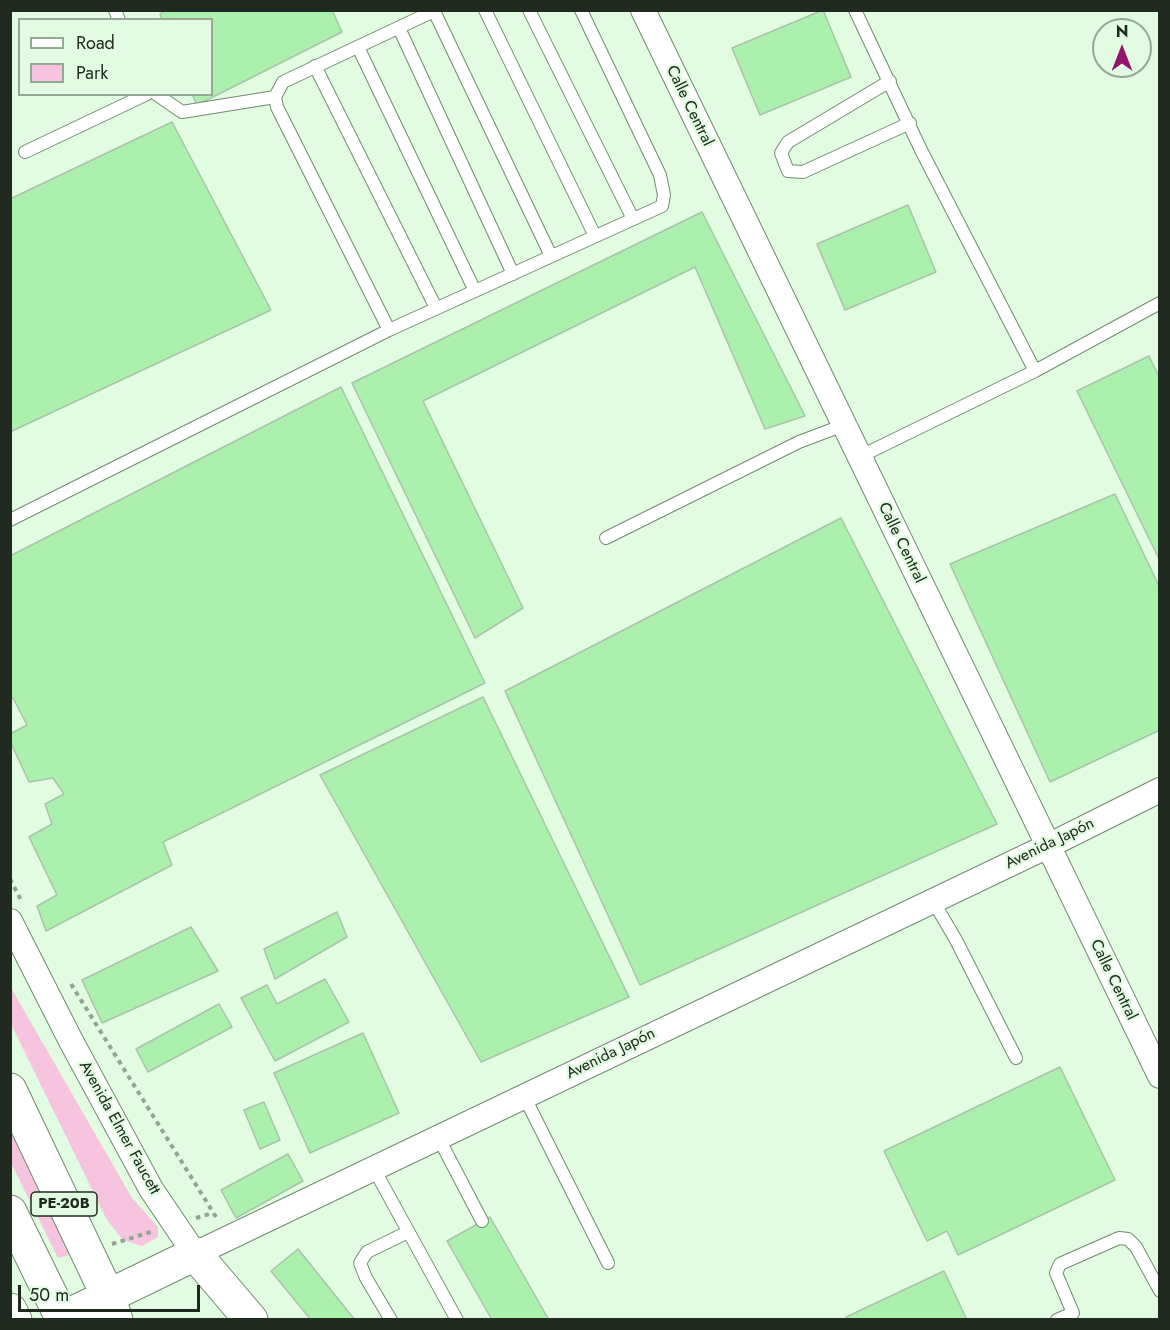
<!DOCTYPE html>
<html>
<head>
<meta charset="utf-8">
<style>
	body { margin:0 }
	#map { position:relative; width:1170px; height:1330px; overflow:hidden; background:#e1fce0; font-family:Jost,sans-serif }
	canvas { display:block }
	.frame { position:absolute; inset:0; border:12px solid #202a20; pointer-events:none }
	.legend { position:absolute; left:18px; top:18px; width:195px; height:78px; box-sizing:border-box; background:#e1fce0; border:2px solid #94a893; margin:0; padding:8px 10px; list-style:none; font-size:18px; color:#202a20 }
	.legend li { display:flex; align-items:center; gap:12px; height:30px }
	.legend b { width:30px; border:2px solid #94a893 }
	.north { position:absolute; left:1092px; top:18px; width:60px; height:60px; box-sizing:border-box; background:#e1fce0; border:2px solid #94a893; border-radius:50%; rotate:0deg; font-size:16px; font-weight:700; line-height:24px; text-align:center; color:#202a20 }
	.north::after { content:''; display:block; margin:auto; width:21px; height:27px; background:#94136d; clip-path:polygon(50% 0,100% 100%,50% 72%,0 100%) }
	.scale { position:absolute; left:18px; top:1285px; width:182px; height:27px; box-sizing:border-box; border:3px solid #202a20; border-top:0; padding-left:8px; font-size:18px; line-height:21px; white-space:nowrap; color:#202a20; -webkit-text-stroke:4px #e1fce0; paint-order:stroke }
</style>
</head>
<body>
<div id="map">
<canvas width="1170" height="1330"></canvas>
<div class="frame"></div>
<ul class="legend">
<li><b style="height:8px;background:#fff"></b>Road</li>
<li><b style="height:16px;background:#f7c4e0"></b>Park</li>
</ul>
<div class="north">N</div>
<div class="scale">50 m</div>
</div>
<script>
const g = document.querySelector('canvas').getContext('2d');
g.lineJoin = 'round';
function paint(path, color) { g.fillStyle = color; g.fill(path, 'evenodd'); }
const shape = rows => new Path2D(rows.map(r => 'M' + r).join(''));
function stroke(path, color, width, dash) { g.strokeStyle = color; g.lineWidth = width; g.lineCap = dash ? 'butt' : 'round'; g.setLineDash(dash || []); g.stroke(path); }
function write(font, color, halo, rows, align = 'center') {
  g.font = font + ' Jost,sans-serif'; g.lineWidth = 5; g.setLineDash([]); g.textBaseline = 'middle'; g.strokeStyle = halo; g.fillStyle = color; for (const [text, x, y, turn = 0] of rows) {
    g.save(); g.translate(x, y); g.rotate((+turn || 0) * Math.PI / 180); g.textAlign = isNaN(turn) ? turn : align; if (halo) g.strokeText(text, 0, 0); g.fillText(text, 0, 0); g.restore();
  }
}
const green = shape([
	[10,986,132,1198,158,1227,158,1237,142,1246,123,1240,107,1220,11,1024],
	[10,1129,73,1254,58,1258,11,1163]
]);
const building = shape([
	[166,10,332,10,342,32,197,105,192,94,212,94,212,20,162,20,160,14,166,10],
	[823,10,851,77,760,115,732,48,823,10],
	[172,122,271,310,10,432,10,199,172,122],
	[908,205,936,272,845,310,817,244,908,205],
	[702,212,805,416,765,429,695,267,423,401,523,608,475,638,352,383,702,212],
	[1149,356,1160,379,1160,561,1077,391,1149,356],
	[341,387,485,683,163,842,172,865,46,931,37,906,57,895,29,837,52,824,45,804,64,794,53,778,29,782,10,741,10,734,27,725,13,698,10,697,10,556,341,387],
	[1115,494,1160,588,1160,730,1050,782,950,564,1115,494],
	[841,518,997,824,640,985,505,691,841,518],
	[483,697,629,997,481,1062,320,775,483,697],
	[337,912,347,937,275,979,264,949,337,912],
	[191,927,218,971,102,1023,82,980,191,927],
	[325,979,349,1022,275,1061,241,998,267,985,277,1004,325,979],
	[219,1004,232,1027,148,1072,136,1049,219,1004],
	[363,1033,399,1113,310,1153,274,1073,363,1033],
	[1060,1067,1115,1180,958,1255,947,1231,927,1241,884,1151,1060,1067],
	[264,1102,280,1140,260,1149,244,1110,264,1102],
	[288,1154,303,1181,236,1218,221,1190,288,1154],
	[490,1217,549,1320,492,1320,447,1241,490,1217],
	[298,1249,355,1320,311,1320,271,1271,298,1249],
	[944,1271,967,1320,847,1320,846,1317,944,1271]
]);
const path = shape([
	[10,879,21,900],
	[71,984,216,1217],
	[196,1218,213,1213],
	[112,1244,154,1231]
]);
const lane = shape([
	[115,10,119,20],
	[485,10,595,236],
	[529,10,633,219],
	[855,10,921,150,1035,371],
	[434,11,551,256],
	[399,28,513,274],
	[358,47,475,291],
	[315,66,436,308],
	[890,81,788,142,781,153,788,171,803,172,910,123],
	[156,94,182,112,275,97],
	[25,152,147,94],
	[389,330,277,107,275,97,283,82,436,10],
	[859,457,1035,371,1160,303],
	[10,520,389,330,662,206,664,195,660,175,581,10],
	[606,538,799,442,844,425],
	[933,901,956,940,1016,1058],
	[524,1096,608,1263],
	[438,1137,482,1221],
	[374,1169,457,1320],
	[391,1320,366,1278,360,1263,367,1252,408,1232],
	[1057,1320,1073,1313,1056,1273,1060,1264,1119,1238,1128,1239,1136,1247,1160,1291]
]);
const street = shape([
	[643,10,1160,1076],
	[10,921,71,1041,151,1189,195,1254,1048,846,1160,790]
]);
const secondary = shape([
	[10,1310,15,1320],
	[63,1318,195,1254,251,1320]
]);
const highway = shape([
	[10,1090,108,1296,116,1320],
	[10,1212,63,1320]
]);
const shields = [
	[64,1204,66]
];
const shieldNames = [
	["PE-20B",64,1204]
];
const streetNames = [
	["Calle Central",689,106,64],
	["Calle Central",901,543,64],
	["Avenida Japón",1050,844,-26],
	["Calle Central",1113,980,64],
	["Avenida Japón",611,1054,-26],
	["Avenida Elmer Faucett",119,1128,61]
];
paint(green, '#f7c4e0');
paint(building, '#acf0ad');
stroke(building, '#a9c3a9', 1.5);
stroke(lane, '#718970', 14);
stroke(street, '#718970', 26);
stroke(secondary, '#718970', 35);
stroke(highway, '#718970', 35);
stroke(path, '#91a591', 4, [4.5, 4.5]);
stroke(lane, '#fff', 12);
stroke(street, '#fff', 24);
stroke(secondary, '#fff', 33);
stroke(highway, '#fff', 33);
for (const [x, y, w] of shields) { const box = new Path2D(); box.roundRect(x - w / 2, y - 12, w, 24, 4.5); g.fillStyle = '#e1fce0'; g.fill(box); stroke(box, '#202a20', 1.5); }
write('bold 15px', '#202a20', null, shieldNames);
write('16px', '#202a20', '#e1fce0', streetNames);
</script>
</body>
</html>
